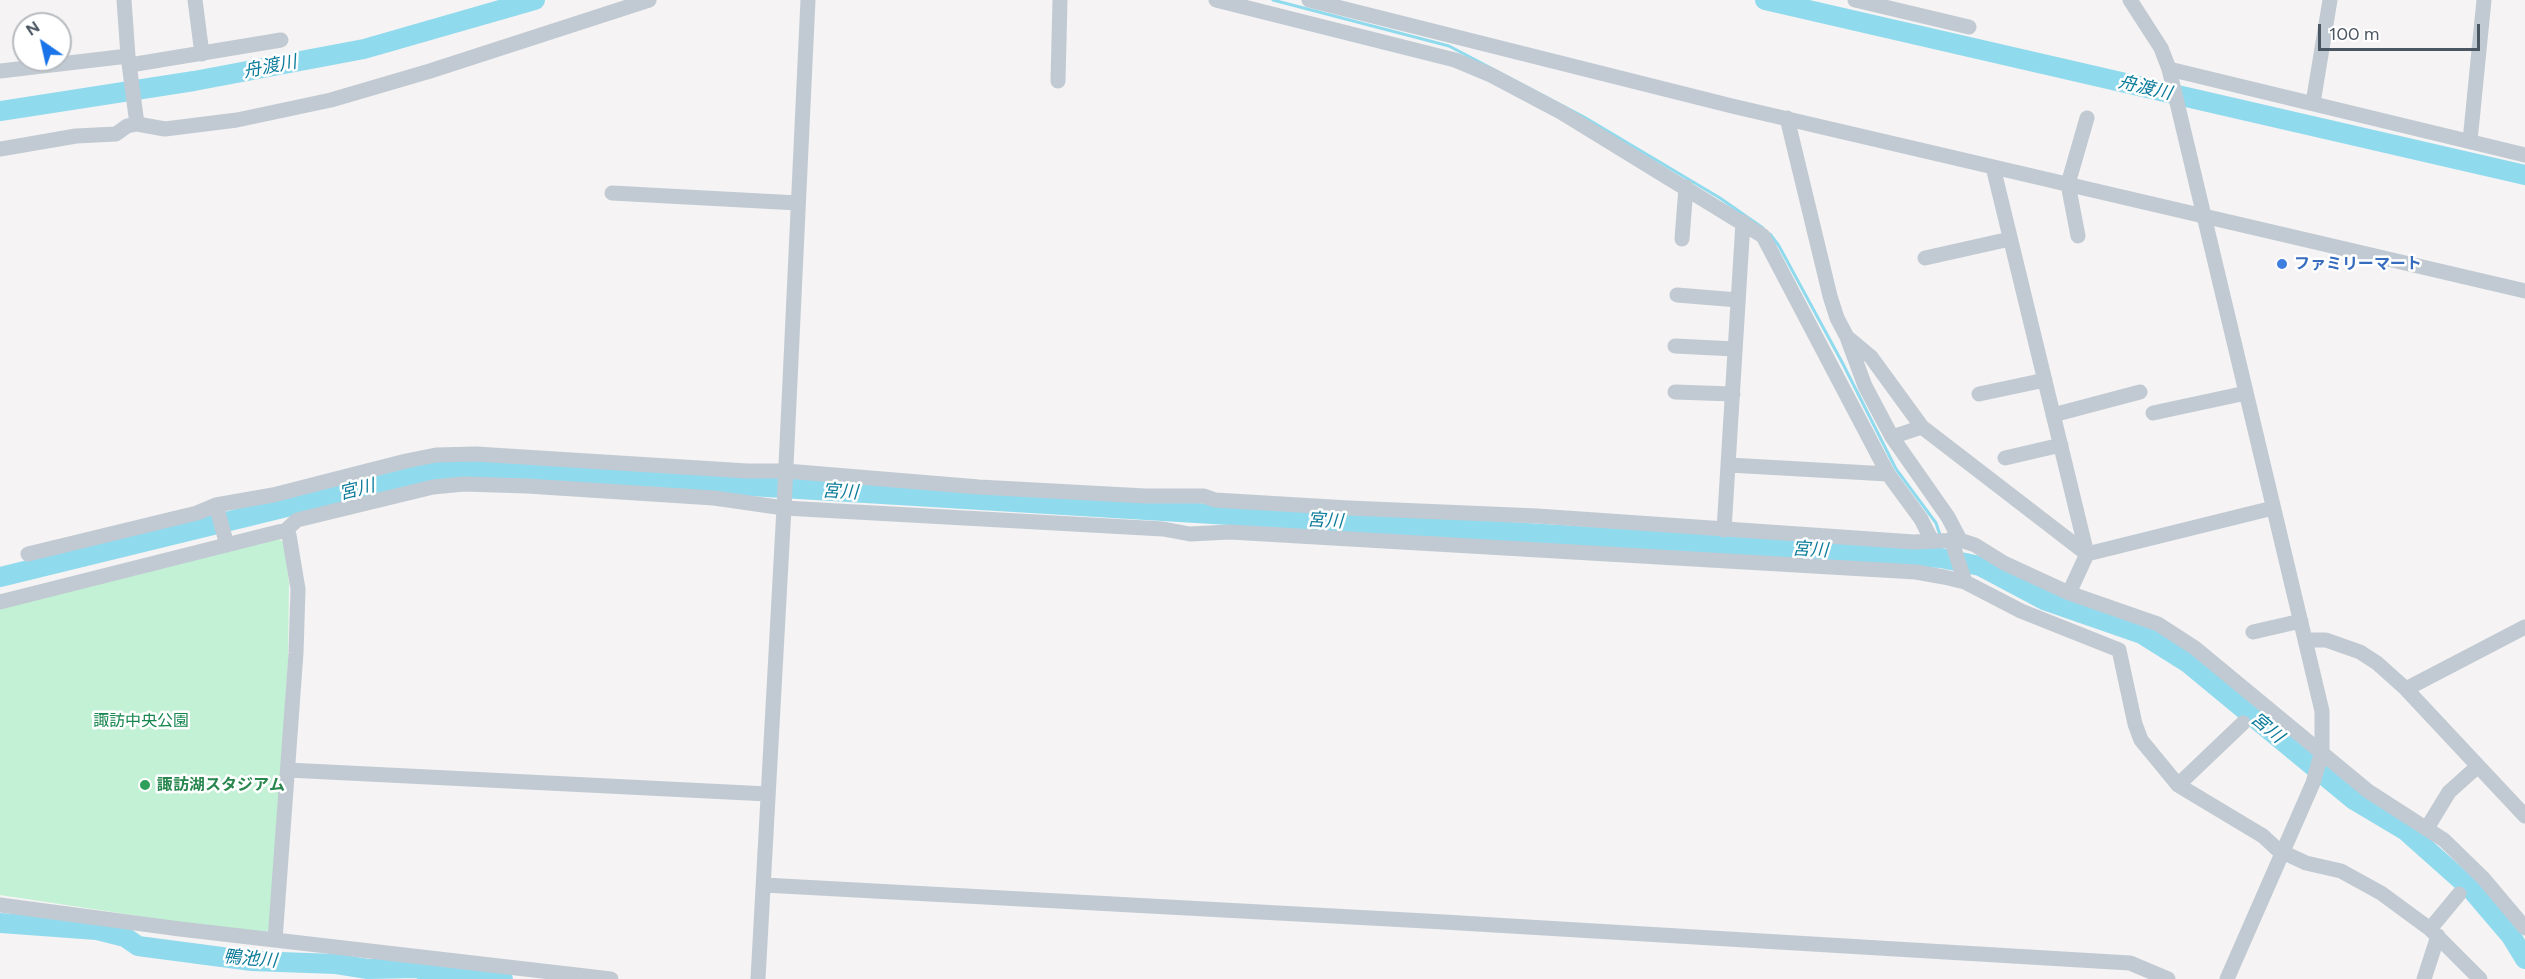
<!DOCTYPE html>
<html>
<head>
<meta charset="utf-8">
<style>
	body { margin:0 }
	#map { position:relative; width:2525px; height:979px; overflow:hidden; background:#f5f3f3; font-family:Figtree,sans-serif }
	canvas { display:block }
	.north { position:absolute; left:12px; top:12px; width:60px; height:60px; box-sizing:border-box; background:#fff; border:2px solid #b7bbc0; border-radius:50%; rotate:326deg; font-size:16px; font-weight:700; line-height:24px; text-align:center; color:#4a5661 }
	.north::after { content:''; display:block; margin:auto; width:21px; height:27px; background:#1a73e8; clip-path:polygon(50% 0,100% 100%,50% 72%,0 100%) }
	.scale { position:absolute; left:2318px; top:24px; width:162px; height:27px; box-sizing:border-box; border:3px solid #4a5661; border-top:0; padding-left:8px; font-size:18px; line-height:21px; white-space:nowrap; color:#4a5661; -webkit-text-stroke:4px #fff; paint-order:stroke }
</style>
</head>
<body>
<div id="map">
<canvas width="2525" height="979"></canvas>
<div class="north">N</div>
<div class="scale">100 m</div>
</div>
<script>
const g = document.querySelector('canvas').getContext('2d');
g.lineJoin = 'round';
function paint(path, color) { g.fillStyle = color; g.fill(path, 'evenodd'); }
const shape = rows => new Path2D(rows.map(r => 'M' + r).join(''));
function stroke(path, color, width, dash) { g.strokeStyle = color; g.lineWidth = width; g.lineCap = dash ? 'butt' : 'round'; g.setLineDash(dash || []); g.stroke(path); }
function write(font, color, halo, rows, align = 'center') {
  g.font = font + ' Figtree,"Noto Sans JP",sans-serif'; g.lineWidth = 5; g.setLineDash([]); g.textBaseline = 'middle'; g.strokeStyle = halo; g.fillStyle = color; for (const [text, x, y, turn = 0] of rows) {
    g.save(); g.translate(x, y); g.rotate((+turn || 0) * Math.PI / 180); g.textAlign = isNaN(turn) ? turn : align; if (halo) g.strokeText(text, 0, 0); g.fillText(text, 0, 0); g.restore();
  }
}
const green = shape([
	[279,539,284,543,289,583,288,661,271,930,258,934,0,895,0,609]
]);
const stream = shape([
	[1273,0,1449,46,1584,117,1720,198,1763,228],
	[1770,234,1779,246,1843,364,1896,469,1936,523,1940,535],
	[1940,545,1941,558],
	[367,979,368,969]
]);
const river = shape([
	[1765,0,2525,175],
	[0,111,194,81,364,49,535,0],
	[0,577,385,483,438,471,468,469,1941,558,1980,566,2044,600,2142,634,2188,663,2354,800,2406,831,2470,888,2511,936,2525,959],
	[0,923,97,930,125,937,138,946,252,961,336,964,368,969,418,968,433,975,503,979]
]);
const minor = shape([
	[124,0,128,56,137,124],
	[195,0,202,54],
	[1216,0,1455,60,1491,75,1561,112,1763,236,1888,474,1921,519,1932,541],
	[1309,0,1732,106,2525,291],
	[1855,0,1969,27],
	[2130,0,2161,48,2169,69,2322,711,2322,751,2313,783,2227,979],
	[130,65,281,40],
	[2169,69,2525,155],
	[0,71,128,56],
	[1058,81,1060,0],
	[2313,103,2330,0],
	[1787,118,1830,296,1837,318,1847,337,1871,357,1922,427,2087,554],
	[2470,141,2484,0],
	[0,149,76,136,116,134,127,126,137,124,165,129,237,120,331,100,430,71,649,0],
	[1993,167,2087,554,2069,593],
	[612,193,798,203],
	[2078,236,2068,184,2087,118],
	[1682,239,1686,187],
	[1925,258,2010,239],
	[1677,295,1738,300],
	[1848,340,1865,386,1892,437,1948,517,1960,540],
	[1675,346,1735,349],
	[1675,392,1733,394],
	[1979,394,2045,380],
	[2153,413,2246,393],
	[2053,415,2140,392],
	[1892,437,1922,427],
	[2005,458,2061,445],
	[1729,465,1888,474],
	[216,505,227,545],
	[1724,530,1743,222],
	[285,531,297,520,433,487,464,484,527,486,714,498,784,508,1163,529,1190,534,1230,532,1916,572,1944,577,1965,582,2021,611,2119,650,2135,724,2141,740,2178,785,2263,836,2278,850,2306,863,2341,871,2381,893,2430,929,2480,979],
	[1951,539,1965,582],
	[28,554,197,513,216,505,273,495,406,461,436,455,476,454,747,471,786,471,979,487,1145,496,1204,496,1215,500,1349,508,1537,516,1914,542,1960,540,1975,545,2004,563,2069,593,2158,624,2195,648,2368,791,2444,840,2483,878,2525,928],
	[2087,554,2273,508],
	[0,602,278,532,285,531,289,535,298,589,296,653,275,940],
	[2253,632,2301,621],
	[2305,640,2326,640,2360,652,2377,663,2406,689,2525,816],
	[2406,689,2525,627],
	[288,770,768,794],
	[2178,785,2243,723],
	[2427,828,2449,792,2478,766],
	[764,885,1444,922,2130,963,2168,979],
	[0,905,180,929,611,979],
	[2430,929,2459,894],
	[758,979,784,508,808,0],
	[2424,979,2438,936]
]);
const markers = [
	[2282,264,6,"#3f7fe0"],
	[145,785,6,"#2e9e5b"]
];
const shopNames = [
	["ファミリーマート",2294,264]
];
const parkNames = [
	["諏訪中央公園",141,721]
];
const leisureNames = [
	["諏訪湖スタジアム",157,785]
];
const waterNames = [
	["舟渡川",270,67,-11],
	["舟渡川",2145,88,13],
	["宮川",357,490,-14],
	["宮川",840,492,3],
	["宮川",1325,521,3],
	["宮川",1810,550,3],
	["宮川",2267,728,40],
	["鴨池川",250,959,5]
];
paint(green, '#c3f1d5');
stroke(stream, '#90daee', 3);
stroke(river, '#90daee', 20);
stroke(minor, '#c1cad2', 15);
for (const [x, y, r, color] of markers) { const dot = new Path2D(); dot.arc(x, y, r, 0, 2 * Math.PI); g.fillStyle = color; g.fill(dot); stroke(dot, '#fff', 2); }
write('bold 16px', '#366cbe', '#fff', shopNames, 'left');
write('16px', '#17864f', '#fff', parkNames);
write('bold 16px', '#27864d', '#fff', leisureNames, 'left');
write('italic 18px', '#0c7c9b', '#fff', waterNames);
</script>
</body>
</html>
